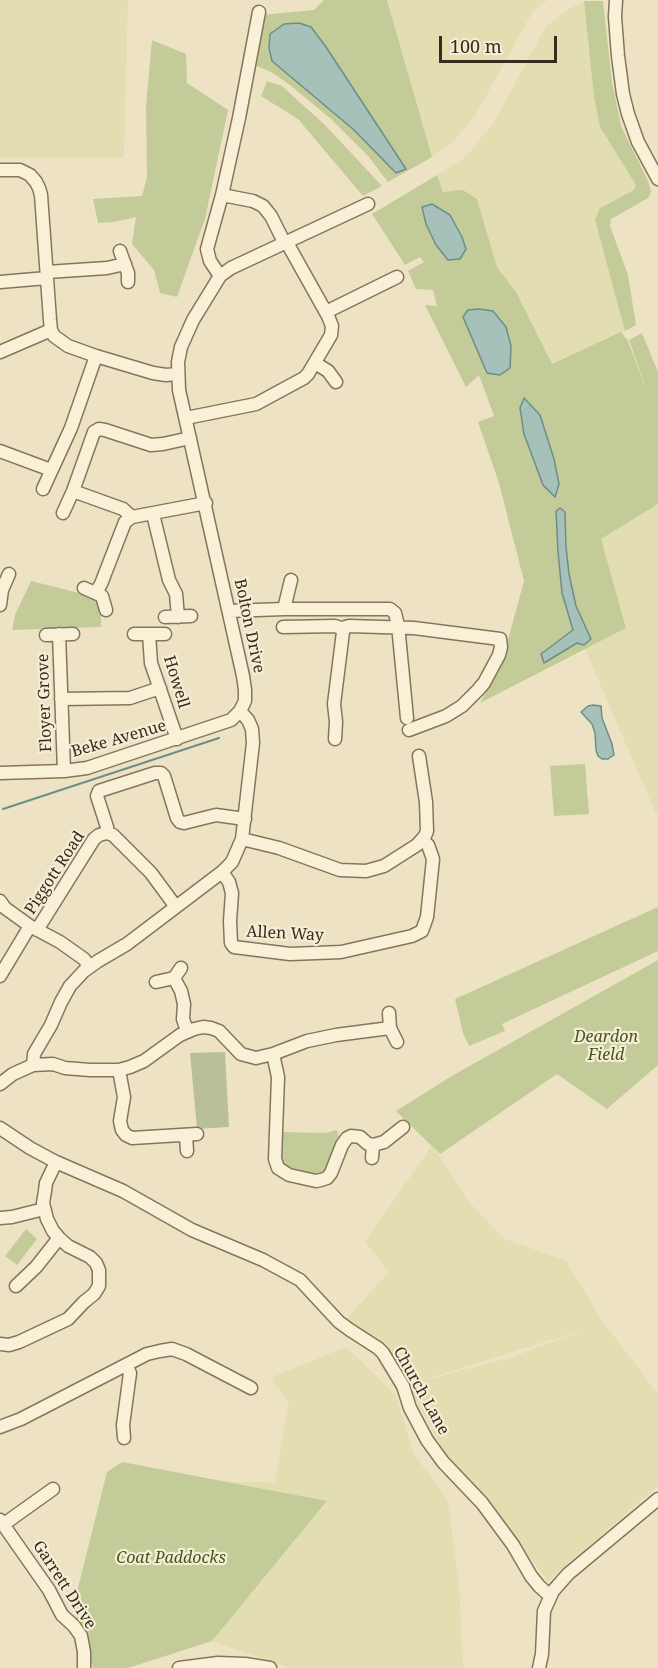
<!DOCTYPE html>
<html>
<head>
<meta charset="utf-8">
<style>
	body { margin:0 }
	#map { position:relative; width:658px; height:1668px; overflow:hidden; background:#ede3c4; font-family:"Noto Serif",serif }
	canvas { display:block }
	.scale { position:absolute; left:439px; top:36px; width:118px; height:27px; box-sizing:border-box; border:3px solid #382c1f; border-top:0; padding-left:8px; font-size:18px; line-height:21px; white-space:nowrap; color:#382c1f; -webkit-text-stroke:4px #f5edd4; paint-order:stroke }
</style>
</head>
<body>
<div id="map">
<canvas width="658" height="1668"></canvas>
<div class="scale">100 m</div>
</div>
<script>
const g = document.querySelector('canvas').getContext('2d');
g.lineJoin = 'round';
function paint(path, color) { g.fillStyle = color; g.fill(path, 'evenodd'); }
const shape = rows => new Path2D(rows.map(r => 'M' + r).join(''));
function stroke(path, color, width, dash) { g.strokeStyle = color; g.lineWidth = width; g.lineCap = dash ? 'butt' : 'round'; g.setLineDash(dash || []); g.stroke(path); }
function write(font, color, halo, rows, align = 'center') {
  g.font = font + ' "Noto Serif",serif'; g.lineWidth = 4.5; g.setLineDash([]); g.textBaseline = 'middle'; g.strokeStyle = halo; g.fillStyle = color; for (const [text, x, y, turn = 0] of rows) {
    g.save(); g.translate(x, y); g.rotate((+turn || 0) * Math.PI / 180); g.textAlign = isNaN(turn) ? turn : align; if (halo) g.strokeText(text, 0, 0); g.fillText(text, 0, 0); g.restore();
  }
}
const farmland = shape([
	[0,0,128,0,124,158,0,158],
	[387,0,547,0,533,11,476,114,453,142,432,157],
	[584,1,594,97,600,127,636,185,634,190,600,208,595,220,625,331,552,364,516,292,497,267,477,199,463,190,443,192,437,175,464,158,494,123,546,26,569,9],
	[658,504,658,813,656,814,585,649,626,628,601,539],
	[432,1145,469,1202,504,1239,565,1260,604,1323,658,1394,658,1486,548,1581,507,1528,448,1458,385,1344,346,1319,389,1272,365,1242],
	[586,1329,512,1357,429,1379,429,1378],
	[346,1347,395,1394,414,1454,448,1501,459,1583,463,1668,290,1668,212,1641,327,1502,228,1482,275,1482,289,1402,270,1378]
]);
const green = shape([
	[324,0,387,0,432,157,388,182,368,156,331,119,291,86,273,73,252,64,262,15,314,10],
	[584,1,603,1,612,82,621,126,648,181,651,192,648,198,611,219,610,226,628,275,636,325,625,331,595,220,600,208,634,190,636,185,600,127,594,97],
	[152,40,186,54,187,83,228,110,205,219,177,297,160,293,154,270,132,244,136,217,114,222,98,223,93,199,142,196,147,177,146,106],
	[267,81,282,86,325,125,382,186,363,196,298,119,261,96],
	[437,175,443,192,463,190,477,199,497,267,516,292,552,364,621,332,628,341,649,397,629,340,642,333,658,372,658,504,601,539,626,628,480,703,500,669,524,581,499,483,478,422,494,416,479,375,466,387,425,305,437,306,433,290,416,289,408,271,424,262,420,257,405,265,372,214],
	[31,581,79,593,101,603,101,627,12,630,15,615],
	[585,764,589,814,554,816,550,766],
	[658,907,658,951,502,1024,505,1031,469,1046,463,1033,455,999],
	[658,960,658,1065,607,1109,557,1074,440,1154,396,1111,450,1077],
	[337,1130,339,1138,329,1166,323,1174,315,1175,289,1170,284,1167,280,1160,281,1132,326,1133],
	[26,1229,37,1239,17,1265,5,1256],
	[122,1462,327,1501,212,1641,128,1668,93,1668,73,1608,107,1472]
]);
const cemetery = shape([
	[225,1052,229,1127,197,1129,190,1053]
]);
const water = shape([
	[299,23,311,27,326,47,406,169,396,173,354,130,272,61,269,48,270,34,284,24,299,23],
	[432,204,450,215,462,237,466,249,460,259,448,260,436,245,426,224,422,207,432,204],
	[479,309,493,311,506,327,511,346,510,368,500,375,487,373,463,317,468,310,479,309],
	[524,398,540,415,554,459,559,484,555,497,543,485,524,434,520,408,524,398],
	[560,508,565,512,566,547,569,574,576,606,591,639,584,645,577,643,544,663,541,654,573,630,562,593,558,552,556,511,560,508],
	[593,705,601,706,602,718,612,744,614,755,608,759,602,759,598,756,596,750,595,733,592,724,581,712,588,706,593,705]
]);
const stream = shape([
	[3,809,219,738]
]);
const minor = shape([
	[616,0,615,17,618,56,623,94,628,114,638,142,658,179],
	[0,170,20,170,30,175,36,182,39,188,41,195,50,320,51,330,54,336,68,346,96,356,153,373,166,375,177,374],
	[222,195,253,201,263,206,271,216,284,242],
	[120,251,128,273,128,282],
	[47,272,107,268,125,264],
	[220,276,210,261,207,249,222,195,239,118,259,12],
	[0,282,47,278],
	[326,312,397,277],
	[0,352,51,330],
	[315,363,328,371,336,382],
	[186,418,256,404,304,378,308,374,331,335,332,326,328,316,286,241],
	[0,451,51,470],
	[43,489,71,428,96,356],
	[63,513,73,491],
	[153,514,169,580,176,594,178,617],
	[132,517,123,509,73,491,94,432,99,429,105,430,151,445,163,444,190,438],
	[84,588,102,596,106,610],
	[96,592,101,584,125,522,132,517,206,503],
	[0,605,2,590,9,574],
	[284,609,390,609,395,613,398,625,407,718],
	[229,611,284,609,291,580],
	[165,617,191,616],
	[283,627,335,626,344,629],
	[59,634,64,771],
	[134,634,165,634],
	[149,634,151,663,177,739],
	[46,635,73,634],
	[61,699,130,698,160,688],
	[335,739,336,722,334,704,343,632,345,627,349,626,414,628,500,639,501,647,499,655,484,683,478,690,462,706,446,716,409,730],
	[0,773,64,771,87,768,231,720,240,711,245,701,245,690,243,676,179,390,178,362,181,347,193,320,220,276,231,268,368,204],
	[107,833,107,827,97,796,99,791,155,773,161,773,164,776,177,818,180,822,184,823,216,815,245,819],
	[242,839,279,848,340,870,366,871,384,866,417,845,425,836,427,831,426,802,419,756],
	[222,872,229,882,232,893,230,921,231,943,234,947,290,954,341,952,412,936,422,931,427,917,433,859,428,845,422,840],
	[0,901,5,908,30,926,60,942,84,959,89,966],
	[37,930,94,839,99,835,107,833,113,835,151,873,176,907],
	[0,976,30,926],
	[174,978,181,991,184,1004,183,1019,187,1031],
	[156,982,174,978,181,968],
	[389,1013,390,1028,397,1042],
	[273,1054,278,1077,275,1159,278,1168,289,1175,316,1181,321,1180,327,1178,331,1173,342,1145,347,1138,351,1136,360,1137,368,1144,373,1145],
	[33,1065,34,1054,51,1025,61,1002,70,986,84,971,98,961,127,944,222,872,232,862,242,839,253,743,252,729,248,720,240,711],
	[119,1070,124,1097,120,1121,122,1130,126,1135,132,1138,197,1134],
	[0,1084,13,1074,33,1065,53,1064,65,1068,90,1070,119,1070,130,1067,144,1061,180,1035,194,1029,203,1027,211,1028,219,1031,241,1054,256,1058,273,1054,307,1041,336,1035,390,1028],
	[0,1128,30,1148,56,1162,123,1191,192,1230,263,1260,300,1280,339,1322,350,1330,378,1348,383,1353,403,1386,410,1408,427,1440,443,1462,482,1503,513,1545,531,1576,539,1586,550,1596],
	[186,1135,187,1151],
	[372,1158,373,1145,384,1142,403,1127],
	[0,1218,12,1217,44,1209],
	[16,1286,36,1267,59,1238],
	[0,1344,9,1345,19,1342,68,1319,84,1302,94,1294,99,1286,99,1270,96,1263,90,1257,68,1246,59,1238,53,1231,47,1219,43,1203,45,1191,46,1183,56,1162],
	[0,1427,21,1419,147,1354,160,1351,172,1349,186,1354,251,1388],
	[124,1438,123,1425,130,1373,126,1365],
	[0,1520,49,1590,62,1615,74,1626,81,1636,84,1652,84,1668],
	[4,1524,53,1489],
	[179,1668,218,1663,245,1664,270,1668],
	[539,1668,542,1654,544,1611,553,1591,568,1574,658,1499]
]);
const streetNames = [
	["Bolton Drive",249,626,78],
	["Howell",176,682,73],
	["Floyer Grove",45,703,-92],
	["Beke Avenue",119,739,-16],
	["Piggott Road",55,873,-57],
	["Allen Way",285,934,3],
	["Church Lane",421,1391,61],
	["Garrett Drive",64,1585,57]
];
const parkNames = [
	["Deardon",606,1037],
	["Field",606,1055],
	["Coat Paddocks",171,1558]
];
paint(farmland, '#e3ddb2');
paint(green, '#c3cb98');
paint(cemetery, '#b9c097');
paint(water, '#a6c0ba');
stroke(water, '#6d8e88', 1.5);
stroke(stream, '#6d8e88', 2);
stroke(minor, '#87755b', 15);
stroke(minor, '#f8f0d7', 12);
write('16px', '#382c1f', '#f5edd4', streetNames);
write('italic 16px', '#465426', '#f5edd4', parkNames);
</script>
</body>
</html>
